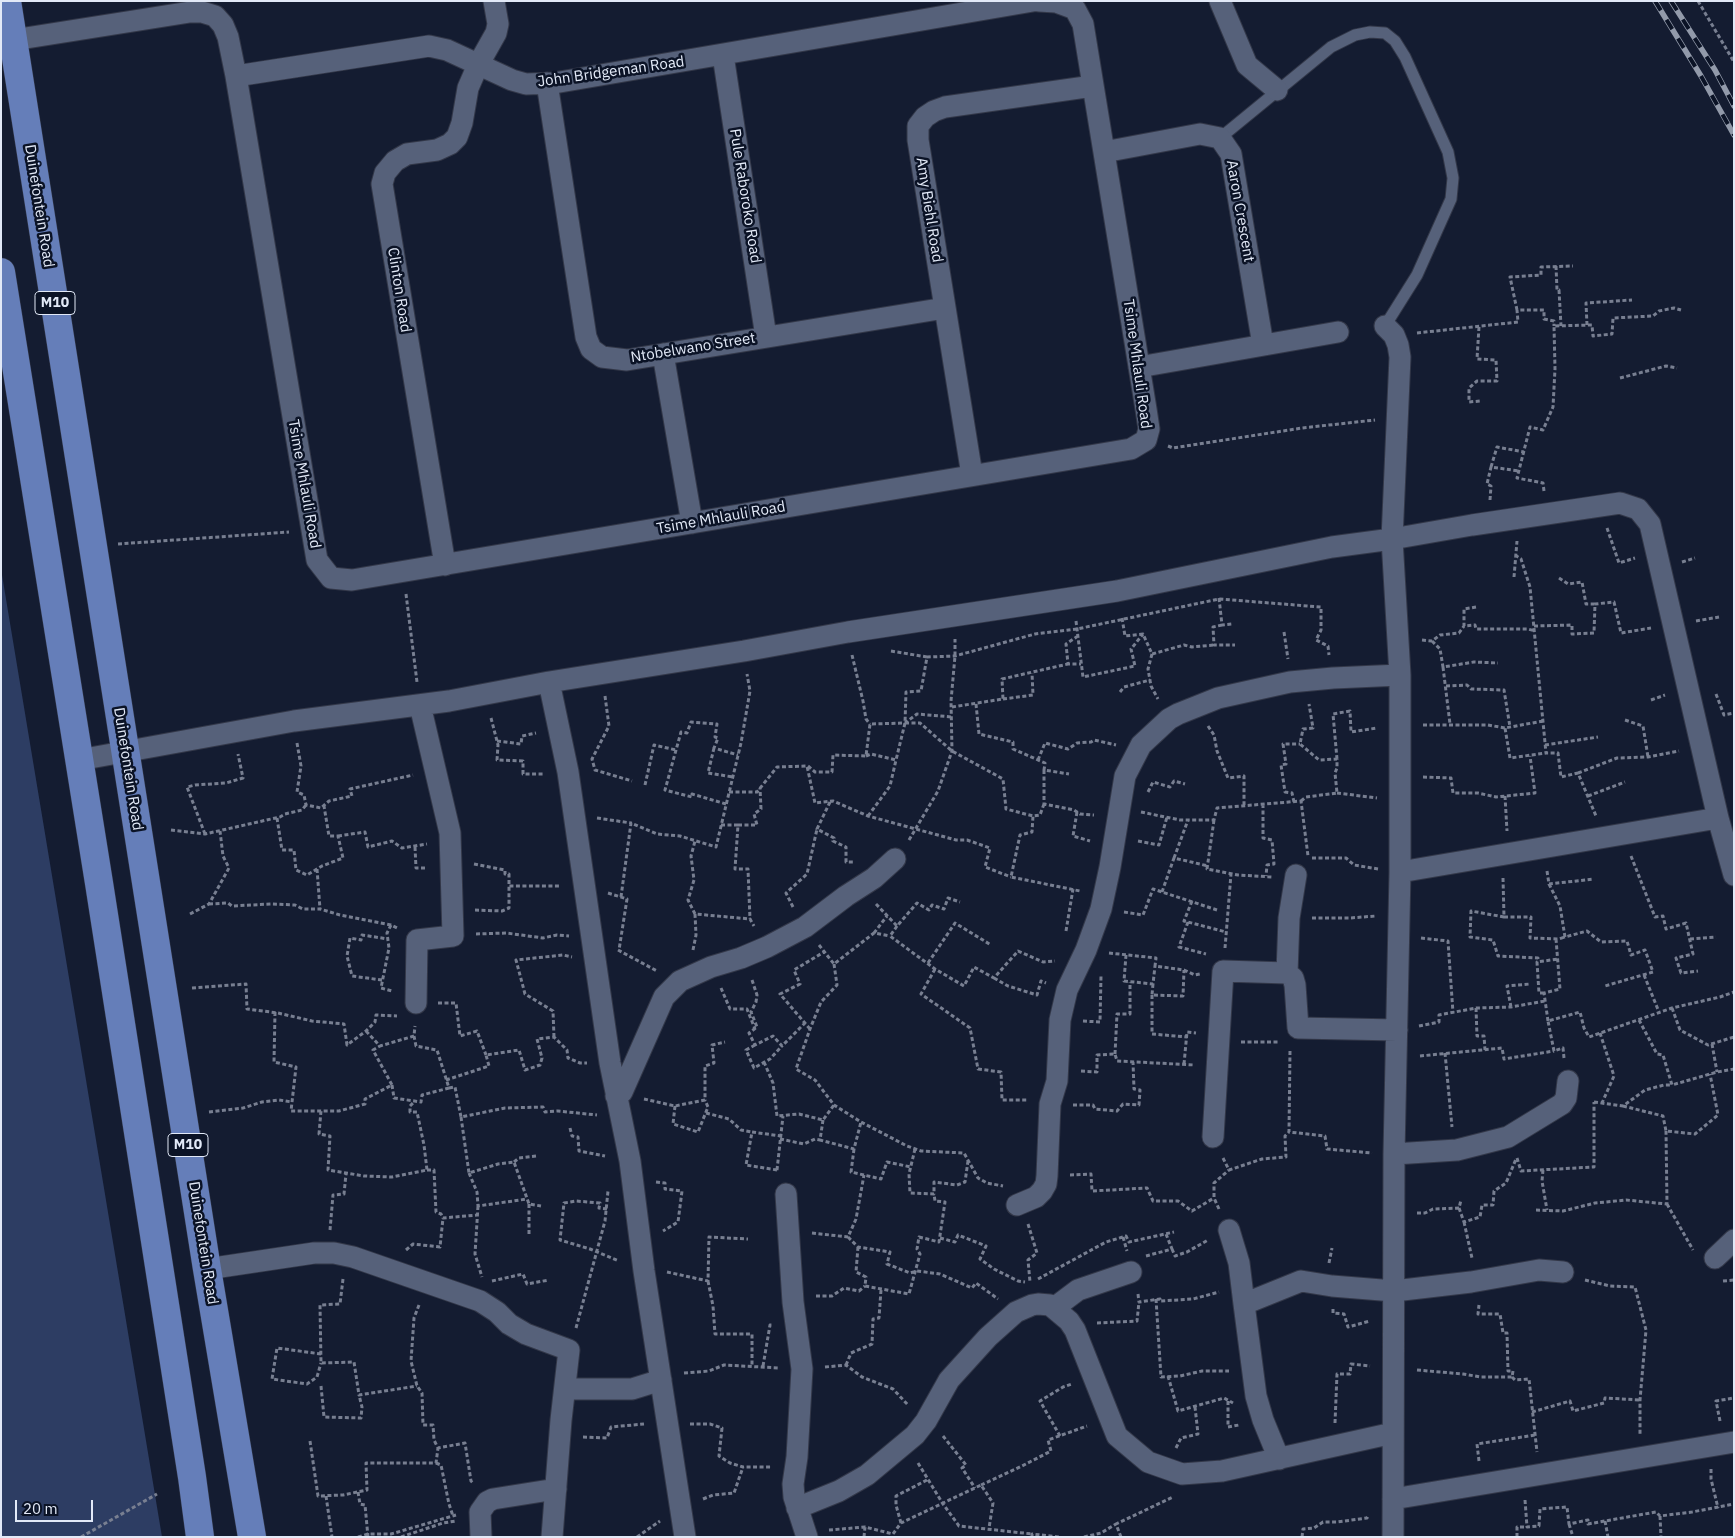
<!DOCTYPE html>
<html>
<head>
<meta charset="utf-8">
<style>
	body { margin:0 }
	#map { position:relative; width:1735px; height:1538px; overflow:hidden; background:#141c31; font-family:"IBM Plex Sans",sans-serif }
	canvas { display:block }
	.frame { position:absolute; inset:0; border:2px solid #e2e9f7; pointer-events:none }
	.scale { position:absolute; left:15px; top:1500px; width:78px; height:22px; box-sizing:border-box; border:2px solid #e2e9f7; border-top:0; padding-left:6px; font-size:15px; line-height:18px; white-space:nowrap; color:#e2e9f7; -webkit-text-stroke:4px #0b1326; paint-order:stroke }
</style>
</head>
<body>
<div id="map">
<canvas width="1735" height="1538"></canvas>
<div class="frame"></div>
<div class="scale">20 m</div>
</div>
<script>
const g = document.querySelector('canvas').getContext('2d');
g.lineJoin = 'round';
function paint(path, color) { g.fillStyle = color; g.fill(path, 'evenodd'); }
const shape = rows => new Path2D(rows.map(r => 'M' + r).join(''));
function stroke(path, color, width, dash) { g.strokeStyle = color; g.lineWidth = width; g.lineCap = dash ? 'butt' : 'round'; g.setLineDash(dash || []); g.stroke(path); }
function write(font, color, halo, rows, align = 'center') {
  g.font = font + ' "IBM Plex Sans",sans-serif'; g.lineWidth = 5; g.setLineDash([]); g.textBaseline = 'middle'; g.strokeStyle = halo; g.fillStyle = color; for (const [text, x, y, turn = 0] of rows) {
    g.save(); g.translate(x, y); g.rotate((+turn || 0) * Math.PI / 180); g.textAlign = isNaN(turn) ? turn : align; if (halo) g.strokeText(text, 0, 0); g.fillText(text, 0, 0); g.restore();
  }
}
const green = shape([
	[1,569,162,1537,1,1537]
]);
const path = shape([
	[1698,1,1734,62],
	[1556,266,1557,290,1559,290,1561,326],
	[1517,310,1510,277,1541,275,1541,267,1573,266],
	[1587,325,1586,303,1632,300],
	[1479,327,1477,359,1496,360,1497,381,1477,381,1469,388,1469,402,1480,401],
	[1417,333,1518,322,1517,310,1544,310,1544,319,1554,321,1554,326],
	[1620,378,1666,366,1677,368],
	[1168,446,1173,448,1302,428,1375,420],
	[1491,467,1497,447,1524,452],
	[1544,491,1543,483,1517,478,1530,427,1543,430,1553,407,1555,369,1554,326,1592,325,1593,336,1612,334,1613,318,1653,316,1659,311,1674,308,1681,310],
	[1490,500,1491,486,1487,484,1491,467,1519,471],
	[1607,528,1619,563,1635,558],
	[118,544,289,532],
	[1515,555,1521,559,1530,587,1546,753,1558,753,1561,777,1578,773,1596,816],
	[1682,562,1695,558],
	[1514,577,1517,541],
	[1559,578,1568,584,1582,582,1586,604,1595,604],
	[406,594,417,682],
	[1219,598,1222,625,1232,624],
	[1476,607,1464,609,1464,626,1475,625,1476,629,1528,629,1535,631],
	[1122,618,1125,636,1143,634,1152,654,1184,645,1192,647,1214,645],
	[1076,621,1083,677,1135,666,1131,649,1143,634],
	[1696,621,1719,617],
	[1222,625,1213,627,1214,645,1235,645],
	[1534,626,1572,625,1572,634,1594,633,1595,604,1614,602,1621,633,1651,628],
	[1284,632,1288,659],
	[1078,636,1066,644,1068,664,1081,664],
	[1422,640,1432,641,1440,635,1459,633,1464,626],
	[1432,641,1440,649,1443,667,1474,662,1498,663],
	[891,651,927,657],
	[1152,654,1148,669,1151,686,1158,699],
	[852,655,863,701,866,719,870,724],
	[1443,667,1450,724],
	[1446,686,1467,685,1471,689,1504,690,1510,727],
	[1120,692,1124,687,1150,680],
	[1716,694,1724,715,1734,713],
	[605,696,609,726,592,759,595,770,632,781],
	[1003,699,1033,695,1032,673],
	[1651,700,1665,695],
	[976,704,979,734,1013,742,1013,749,1045,763,1044,770,1069,774],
	[952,707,1003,699,1002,679,1068,664],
	[491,718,498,745,497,760,523,761,523,774,545,774],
	[1625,720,1643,726,1648,757],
	[1543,721,1505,728,1510,758,1546,753],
	[905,723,920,723,952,751,1003,779,1006,809,1033,816],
	[1423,725,1488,725,1505,728],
	[1208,726,1214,735,1217,751,1228,778,1244,776,1244,805],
	[497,741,521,744,522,736,536,733],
	[297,743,301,766,297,792,304,795,306,805,321,808,329,801,352,796,350,789,413,775],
	[1545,745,1598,737],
	[714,748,708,773,733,777],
	[866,756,871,754,896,760,905,723,906,692,921,691,927,657,955,656,1035,634,1077,629,1219,599,1321,607,1321,630,1316,640,1328,646,1329,655],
	[1337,759,1333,714,1350,711,1351,732,1377,728],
	[1038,760,1045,743,1068,749,1077,743,1091,742,1094,740,1116,745],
	[808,766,815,772,832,772,833,755,866,756,870,724,905,723,917,714,952,717],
	[1044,770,1044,804,1074,810,1080,814,1094,815],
	[1578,773,1617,758,1648,757,1679,751],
	[1423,777,1451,778,1453,793,1478,793,1496,797,1535,793,1530,756],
	[645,785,654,745,676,750],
	[729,792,757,792,777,767,807,766,815,803,833,801,868,816,956,840,967,840,990,848,985,867,1011,877],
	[1148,792,1153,782,1170,787,1174,781,1185,784],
	[1337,793,1377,798],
	[1505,796,1507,831],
	[1588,796,1625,782],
	[1301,801,1306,797,1337,793,1335,773,1337,768,1337,759,1319,760,1300,744,1303,729,1313,728,1309,704],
	[830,802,817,829,834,838,833,841,846,847,846,862,853,862],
	[1294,802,1292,793,1285,792,1281,765,1286,764,1283,744,1300,744],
	[726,804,692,794,692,797,665,790,681,732,687,733,691,722,717,724,715,737,718,738,714,748,738,755],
	[1044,804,1040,815,1033,816,1032,832,1020,835,1011,877,1080,891],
	[1263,804,1263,838,1272,840,1274,864,1267,865,1266,876],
	[1077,812,1073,836,1090,841],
	[1141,812,1180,820,1214,820,1217,808,1301,801,1308,856],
	[868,816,890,786,896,760],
	[277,818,282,850,294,850,296,870,307,875,322,866,343,858,338,836,329,836,324,806],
	[597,818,631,823],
	[1214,820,1207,869,1238,875,1272,877],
	[721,825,738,825,735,869,748,869,750,919],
	[738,825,757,825,754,814,761,809,760,788],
	[171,830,205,834,280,817,285,814,302,810,306,805],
	[205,834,187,787,195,785,226,783,243,778,238,754],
	[338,836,365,832,368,847,392,841,402,848,427,844],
	[909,840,938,791,952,751,951,701,955,656,955,639],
	[1138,841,1159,845,1167,817],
	[415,847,416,868,427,868],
	[1631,856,1655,917,1663,916,1666,929,1686,923,1693,954,1676,958,1681,973,1698,971],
	[1174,858,1188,820],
	[1312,858,1346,858,1354,865,1378,869],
	[474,864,505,870,505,874,509,874,509,886,561,886],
	[317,869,320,909],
	[1547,871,1549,884,1594,879],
	[1503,878,1504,917,1531,917,1530,938,1559,939,1565,937],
	[1549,884,1560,906,1565,937,1587,931,1601,942,1627,941,1631,955,1645,950,1653,972,1605,986],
	[1162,892,1174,858,1208,866],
	[608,893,627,899,619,950],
	[621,897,631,823,657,834,680,836,716,847,741,743,750,691,747,674],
	[1192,901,1184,921,1226,932],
	[209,904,228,903,232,906,271,904,295,905,303,909,320,909,340,915,391,925,399,929],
	[876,904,897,926,917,903,929,910,932,905,944,909,948,898,960,902],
	[793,907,786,893,807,874,817,829],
	[475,910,502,911,509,908,509,886],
	[1124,912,1143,915,1153,889,1217,910],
	[190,914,209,904,229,868,223,856,220,831],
	[695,914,688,900,694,880,691,856,695,841],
	[1504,917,1471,911,1470,937,1493,940,1498,956,1538,958,1537,962],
	[1312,918,1350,918,1376,916],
	[1188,922,1179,947,1206,954],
	[391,925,387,933,389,948,381,988,392,991],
	[897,926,890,936,935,969,964,986,974,967,994,978,1018,951,1043,962,1055,961],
	[1066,931,1073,889],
	[874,933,887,916],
	[476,934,506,933,543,938,557,935,569,936],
	[1421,938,1448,941,1453,1013],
	[1690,939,1716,937],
	[819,945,834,964,874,933,890,936],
	[1225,948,1231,874],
	[618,950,657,971],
	[693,950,696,935,695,914,750,919,754,926],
	[1109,953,1156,958,1155,966,1184,970,1195,975,1200,974],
	[1126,955,1124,981,1153,984,1155,966],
	[928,963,955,923,991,945],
	[834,964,837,985,821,1002,810,1029,796,1069,815,1080,834,1105,861,1122,907,1146,921,1151,964,1153,978,1178,987,1183,1003,1186],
	[935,969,921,994,970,1028,978,1069,1001,1072,1002,1100,1027,1100],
	[1644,975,1659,1012],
	[994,978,1008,986,1037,995,1041,981,1046,983],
	[382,980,352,976,347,956,350,938,361,940,362,935,388,939],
	[752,980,757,995,756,1002,751,1012,757,1027,749,1033,755,1045,773,1036,782,1046,805,1023],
	[1153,984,1152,995,1183,996,1184,970],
	[192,988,246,984,247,1009,278,1013,312,1021,344,1024,347,1045,366,1031,375,1022,376,1015,397,1016],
	[721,988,730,1009,747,1009,755,1029],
	[1544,993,1539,993,1537,962,1558,959],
	[1152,995,1152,1034,1187,1037],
	[438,1003,456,1003,460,1036,477,1031,486,1055],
	[1511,1007,1507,986,1530,984],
	[1476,1008,1477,1036,1484,1036,1485,1050],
	[1672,1008,1680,1030,1708,1045,1734,1037],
	[275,1012,274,1062,296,1067,291,1111,339,1111,365,1104,365,1099,392,1085,373,1050,380,1046],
	[1639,1020,1657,1054,1663,1055,1672,1085,1717,1072,1734,1069],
	[1083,1021,1100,1022,1101,976],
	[1548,1021,1544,993,1560,989,1556,939],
	[1419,1026,1439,1022,1439,1015,1476,1008,1511,1007,1545,1001],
	[810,1029,780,994,800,984,794,970,824,952],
	[366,1031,380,1046,414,1036,415,1026],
	[1600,1033,1614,1076,1602,1103],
	[554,1037,553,1011,525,994,516,960,563,955,572,957],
	[1241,1042,1280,1042],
	[1712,1044,1717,1072],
	[755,1045,746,1050,754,1068,770,1059,782,1046],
	[1290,1051,1289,1132,1325,1136,1327,1149,1372,1153],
	[1445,1053,1452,1127],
	[1115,1054,1117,1014,1130,1014,1130,982],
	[1420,1056,1502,1048,1504,1059,1554,1051],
	[1564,1058,1563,1048,1554,1051,1548,1021,1580,1012,1584,1028,1589,1037,1672,1008,1720,997,1734,992],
	[764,1062,773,1083,777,1116,799,1114,823,1120,834,1105],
	[1184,1064,1187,1032,1196,1033],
	[1081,1071,1097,1072,1097,1055,1115,1054,1117,1061,1195,1065],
	[446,1080,489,1066,486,1055,519,1050,525,1070,540,1065,542,1058,537,1039,554,1037,567,1050,568,1058,580,1063,587,1063],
	[392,1085,394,1098,421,1102,422,1095,449,1088,437,1050,416,1046,414,1036],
	[449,1088,455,1087,461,1117,505,1108,543,1107,545,1112,558,1111,597,1115],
	[644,1099,675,1106,705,1100,705,1066,714,1063,712,1045,725,1042],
	[1594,1102,1623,1106,1645,1090,1664,1085,1672,1085],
	[1073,1105,1093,1105,1095,1109,1117,1111,1123,1104,1139,1105,1140,1090,1134,1089,1133,1062],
	[675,1106,673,1124,698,1132,708,1107,705,1100],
	[1623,1106,1663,1116,1666,1131,1695,1134,1718,1115,1710,1074],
	[321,1111,319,1134,330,1136,328,1170,364,1176,392,1177,427,1170,424,1145,417,1112,410,1112,410,1106,415,1101],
	[209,1112,243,1108,262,1102,279,1100,292,1102],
	[706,1113,729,1119,741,1130,752,1132],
	[461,1117,469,1173,498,1164,514,1162,529,1204,541,1206],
	[823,1120,820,1140,854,1149,861,1122],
	[570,1128,572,1136,578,1137,579,1151,605,1156],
	[780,1139,804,1144,815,1139,820,1140],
	[854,1149,851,1172,881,1179,887,1162,911,1167],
	[915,1149,909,1174,910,1193,934,1194,934,1182,957,1185,965,1182,968,1161],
	[1223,1158,1229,1170,1262,1159,1286,1157,1285,1136,1289,1132],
	[1517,1158,1521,1171,1594,1167,1594,1102],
	[514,1162,519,1158,537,1156],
	[427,1170,434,1170,436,1212,441,1214,443,1218,477,1215],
	[777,1170,746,1165,752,1132,781,1136],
	[777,1170,783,1116],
	[1543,1170,1542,1181,1547,1210],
	[469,1173,477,1192,478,1206,527,1199],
	[1070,1175,1091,1174,1092,1191,1147,1188,1153,1201,1178,1201,1192,1211,1214,1198],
	[656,1182,665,1183,665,1189,682,1191,678,1222,663,1231],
	[1667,1204,1693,1250],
	[478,1206,475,1254,482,1277],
	[1459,1208,1464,1222,1480,1217,1482,1205,1493,1205,1494,1191,1506,1183,1516,1159],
	[607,1209,599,1208,600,1203,576,1201,564,1203,560,1240,590,1249,619,1261],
	[1219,1209,1214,1198,1214,1183,1229,1170],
	[1536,1210,1563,1211,1595,1203,1626,1200,1667,1204,1666,1131],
	[1417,1213,1425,1213,1433,1209,1459,1208,1461,1200],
	[1464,1222,1472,1258],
	[1028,1224,1037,1253,1028,1260,1030,1282],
	[330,1230,333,1195,344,1194,346,1174],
	[812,1233,848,1237,856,1219,864,1175],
	[529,1234,529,1204],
	[848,1237,858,1247,890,1252,887,1264,910,1273,917,1271,940,1274,972,1288,976,1283,998,1299],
	[1123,1237,1127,1251],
	[940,1238,955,1242,958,1235,986,1246,980,1259,994,1269,1018,1281,1025,1282],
	[858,1247,856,1272,866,1277,865,1286,909,1294,920,1254,917,1249,919,1237,939,1242,945,1202,935,1201,934,1194],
	[1172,1249,1175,1256,1187,1252,1208,1240],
	[406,1250,413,1244,440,1247,443,1218],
	[1146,1256,1172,1249,1166,1234],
	[1329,1263,1332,1248],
	[667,1272,708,1281,709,1237,748,1239],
	[343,1279,340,1304,320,1305,321,1363,354,1362,359,1395,417,1386],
	[1038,1279,1106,1242,1126,1236,1129,1242,1174,1232],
	[1585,1280,1610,1286,1635,1287,1646,1330,1640,1400,1640,1434],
	[492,1281,523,1274,527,1284,549,1280],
	[708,1281,713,1306,715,1334,752,1334,752,1366],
	[1723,1281,1734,1280],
	[1138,1294,1139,1302,1160,1299,1160,1301,1193,1299,1219,1292],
	[816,1296,832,1296,844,1288,859,1291,865,1286],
	[1156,1299,1161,1377,1180,1376,1202,1371,1229,1371],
	[419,1305,414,1318,411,1361,417,1386,422,1393,423,1425,433,1425,434,1440,438,1448,465,1443,471,1481,473,1483],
	[1333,1309,1333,1313,1344,1314,1348,1327,1370,1321],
	[1097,1323,1137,1321,1139,1302],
	[576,1328,605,1221,608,1191],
	[321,1354,277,1348,272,1379,307,1384,317,1377,321,1363],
	[846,1365,851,1353,872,1344,873,1319,879,1318,881,1290],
	[763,1366,770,1325,773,1325],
	[825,1367,846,1365,862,1377,893,1389,908,1405],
	[1417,1370,1463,1374,1481,1377,1512,1377,1513,1371,1508,1371,1507,1333,1503,1333,1500,1314,1478,1314,1479,1305],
	[684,1373,709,1371,724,1365,779,1368],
	[1168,1376,1178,1411,1224,1398,1233,1403],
	[1512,1377,1515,1380,1529,1379,1537,1452],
	[321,1386,324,1417,361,1418,362,1407,359,1395],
	[1228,1401,1228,1427,1239,1425],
	[1532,1412,1570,1401,1573,1411,1604,1403,1605,1398,1640,1400],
	[1720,1421,1716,1401,1734,1398],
	[1335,1423,1337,1374,1350,1374,1351,1364,1370,1366],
	[690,1424,710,1424,722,1428,719,1456,730,1463,743,1467,772,1467],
	[943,1436,966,1465,962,1468,975,1488],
	[1060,1436,1040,1401,1063,1387,1072,1384],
	[583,1437,607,1438,611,1427,644,1424],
	[310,1441,318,1496,343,1495,367,1490,366,1463,436,1463,438,1448],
	[1176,1448,1181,1438,1198,1434,1195,1407],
	[1479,1461,1477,1444,1535,1435],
	[436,1463,441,1465,449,1504,453,1516],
	[918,1463,943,1504,959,1526,1032,1534],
	[1711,1469,1711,1479,1718,1508],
	[981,1485,1022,1466,1051,1451,1048,1440,1087,1426],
	[358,1492,360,1504,365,1505,368,1537],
	[326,1496,332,1537],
	[703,1499,713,1495,734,1493,743,1467],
	[1525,1500,1527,1527,1539,1526,1540,1509,1567,1507,1569,1524,1588,1520,1588,1524,1656,1512,1660,1516,1692,1512,1734,1504],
	[1660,1516,1661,1537],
	[1605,1521,1608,1537],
	[901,1523,896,1505,896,1496,927,1480],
	[1569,1524,1573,1537],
	[829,1530,865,1527,893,1534,901,1523,981,1485,993,1503,989,1528],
	[81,1537,157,1494],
	[358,1537,368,1534,391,1534,456,1515],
	[401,1537,443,1523,456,1521],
	[637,1537,660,1521],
	[864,1537,865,1527],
	[1032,1537,1032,1534,1059,1537],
	[1084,1537,1101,1533,1116,1524],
	[1121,1537,1116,1524,1173,1497],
	[1302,1537,1303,1529,1314,1528,1323,1522,1337,1522,1367,1518,1368,1516],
	[1517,1537,1517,1527,1527,1527]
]);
const service = shape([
	[1220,138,1331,47,1355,35,1370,32,1385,33,1395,41,1405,57,1448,152,1453,178,1451,199,1417,275,1385,326]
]);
const minor = shape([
	[1220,1,1247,65,1277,90],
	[1,42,190,12,202,12,215,16,223,25,228,37,236,76,317,560,331,578,352,580,1131,449,1146,440,1149,429,1146,409,1083,24,1075,9,1056,2,1039,1],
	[723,55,766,337],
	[236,76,429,46,447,50,512,80,526,84,554,83,1033,1],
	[547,83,586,337,591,349,602,357,627,360,945,308],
	[1104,152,1200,134,1220,138,1231,154,1263,345],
	[1385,326,1394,335,1398,345,1400,357,1392,539,1400,675,1400,872,1394,1154,1393,1537],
	[663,354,692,523],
	[1139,367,1338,332],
	[972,475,918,140,918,126,925,117,934,111,945,107,1093,86],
	[445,565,382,184,385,173,395,161,407,154,437,150,450,144,457,137,462,123,468,88,478,65,496,33,498,24,494,1],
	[549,682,568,772,610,1063,630,1161,644,1271,685,1537],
	[79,760,294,721,449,701,549,682,744,651,848,632,1117,591,1332,547,1392,539,1472,525,1620,503,1638,509,1650,524,1718,818,1734,875],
	[1400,872,1718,818],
	[1287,973,1289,918,1296,875],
	[416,1003,417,940,453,936,450,833,420,705],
	[616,1096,622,1092,664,997,680,981,711,967,741,958,767,947,805,927,846,896,874,878,895,859],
	[1213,1137,1223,971,1287,973,1293,978,1295,985,1298,1028,1397,1030],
	[1394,1154,1457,1150,1508,1137,1562,1104,1566,1098,1568,1081],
	[786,1194,793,1302,802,1369,797,1457,793,1484,794,1497,807,1537],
	[1017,1205,1036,1197,1042,1191,1046,1184,1047,1176,1050,1104,1057,1081,1060,1020,1067,990,1086,950,1101,909,1110,867,1125,776,1141,745,1169,719,1178,714,1218,698,1290,682,1333,678,1400,675],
	[1229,1230,1239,1263,1244,1304,1301,1281,1332,1286,1394,1291,1471,1282,1539,1270,1563,1272],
	[1715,1258,1734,1240],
	[207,1269,314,1253,334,1253,353,1257,480,1301,497,1312,509,1324,526,1334,569,1350,561,1420,552,1537],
	[1244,1304,1256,1396,1263,1420,1279,1459],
	[1054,1308,1078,1290,1131,1272],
	[565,1389,632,1389,661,1380],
	[1393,1499,1734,1442],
	[797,1508,839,1491,867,1475,915,1435,926,1421,949,1380,988,1337,1016,1312,1032,1305,1038,1304,1050,1305,1069,1321,1075,1330,1117,1436,1148,1462,1182,1474,1222,1471,1393,1433],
	[481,1537,480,1512,487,1502,493,1499,556,1489]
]);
const primary = shape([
	[7,1,207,1269,252,1537],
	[1,272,99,883,192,1477,200,1537]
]);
const rail = shape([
	[1655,1,1701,76,1734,135],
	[1671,1,1715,70,1734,106]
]);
const shields = [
	[55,303,40],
	[188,1145,40]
];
const shieldNames = [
	["M10",55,303],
	["M10",188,1145]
];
const streetNames = [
	["John Bridgeman Road",611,72,-8],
	["Pule Raboroko Road",745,196,81],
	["Duinefontein Road",39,206,81],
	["Amy Biehl Road",929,210,81],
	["Aaron Crescent",1240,211,80],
	["Clinton Road",399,290,81],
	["Ntobelwano Street",693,348,-9],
	["Tsime Mhlauli Road",1137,364,82],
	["Tsime Mhlauli Road",304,484,80],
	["Tsime Mhlauli Road",721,518,-10],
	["Duinefontein Road",128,769,81],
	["Duinefontein Road",203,1243,81]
];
paint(green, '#2d3d63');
stroke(service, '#333849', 13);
stroke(minor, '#333849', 23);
stroke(primary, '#333849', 29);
stroke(path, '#787f91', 3, [4, 2.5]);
stroke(service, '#56617a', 11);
stroke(minor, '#56617a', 21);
stroke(primary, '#657eb9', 28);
stroke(rail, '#929aaa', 5.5);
stroke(rail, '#0b1326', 4, [11]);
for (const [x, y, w] of shields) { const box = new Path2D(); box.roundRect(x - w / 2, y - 11.5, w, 23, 4); g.fillStyle = '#0b1326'; g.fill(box); stroke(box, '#e2e9f7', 1); }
write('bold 14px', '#e2e9f7', null, shieldNames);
write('15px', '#e2e9f7', '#0b1326', streetNames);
</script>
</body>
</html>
